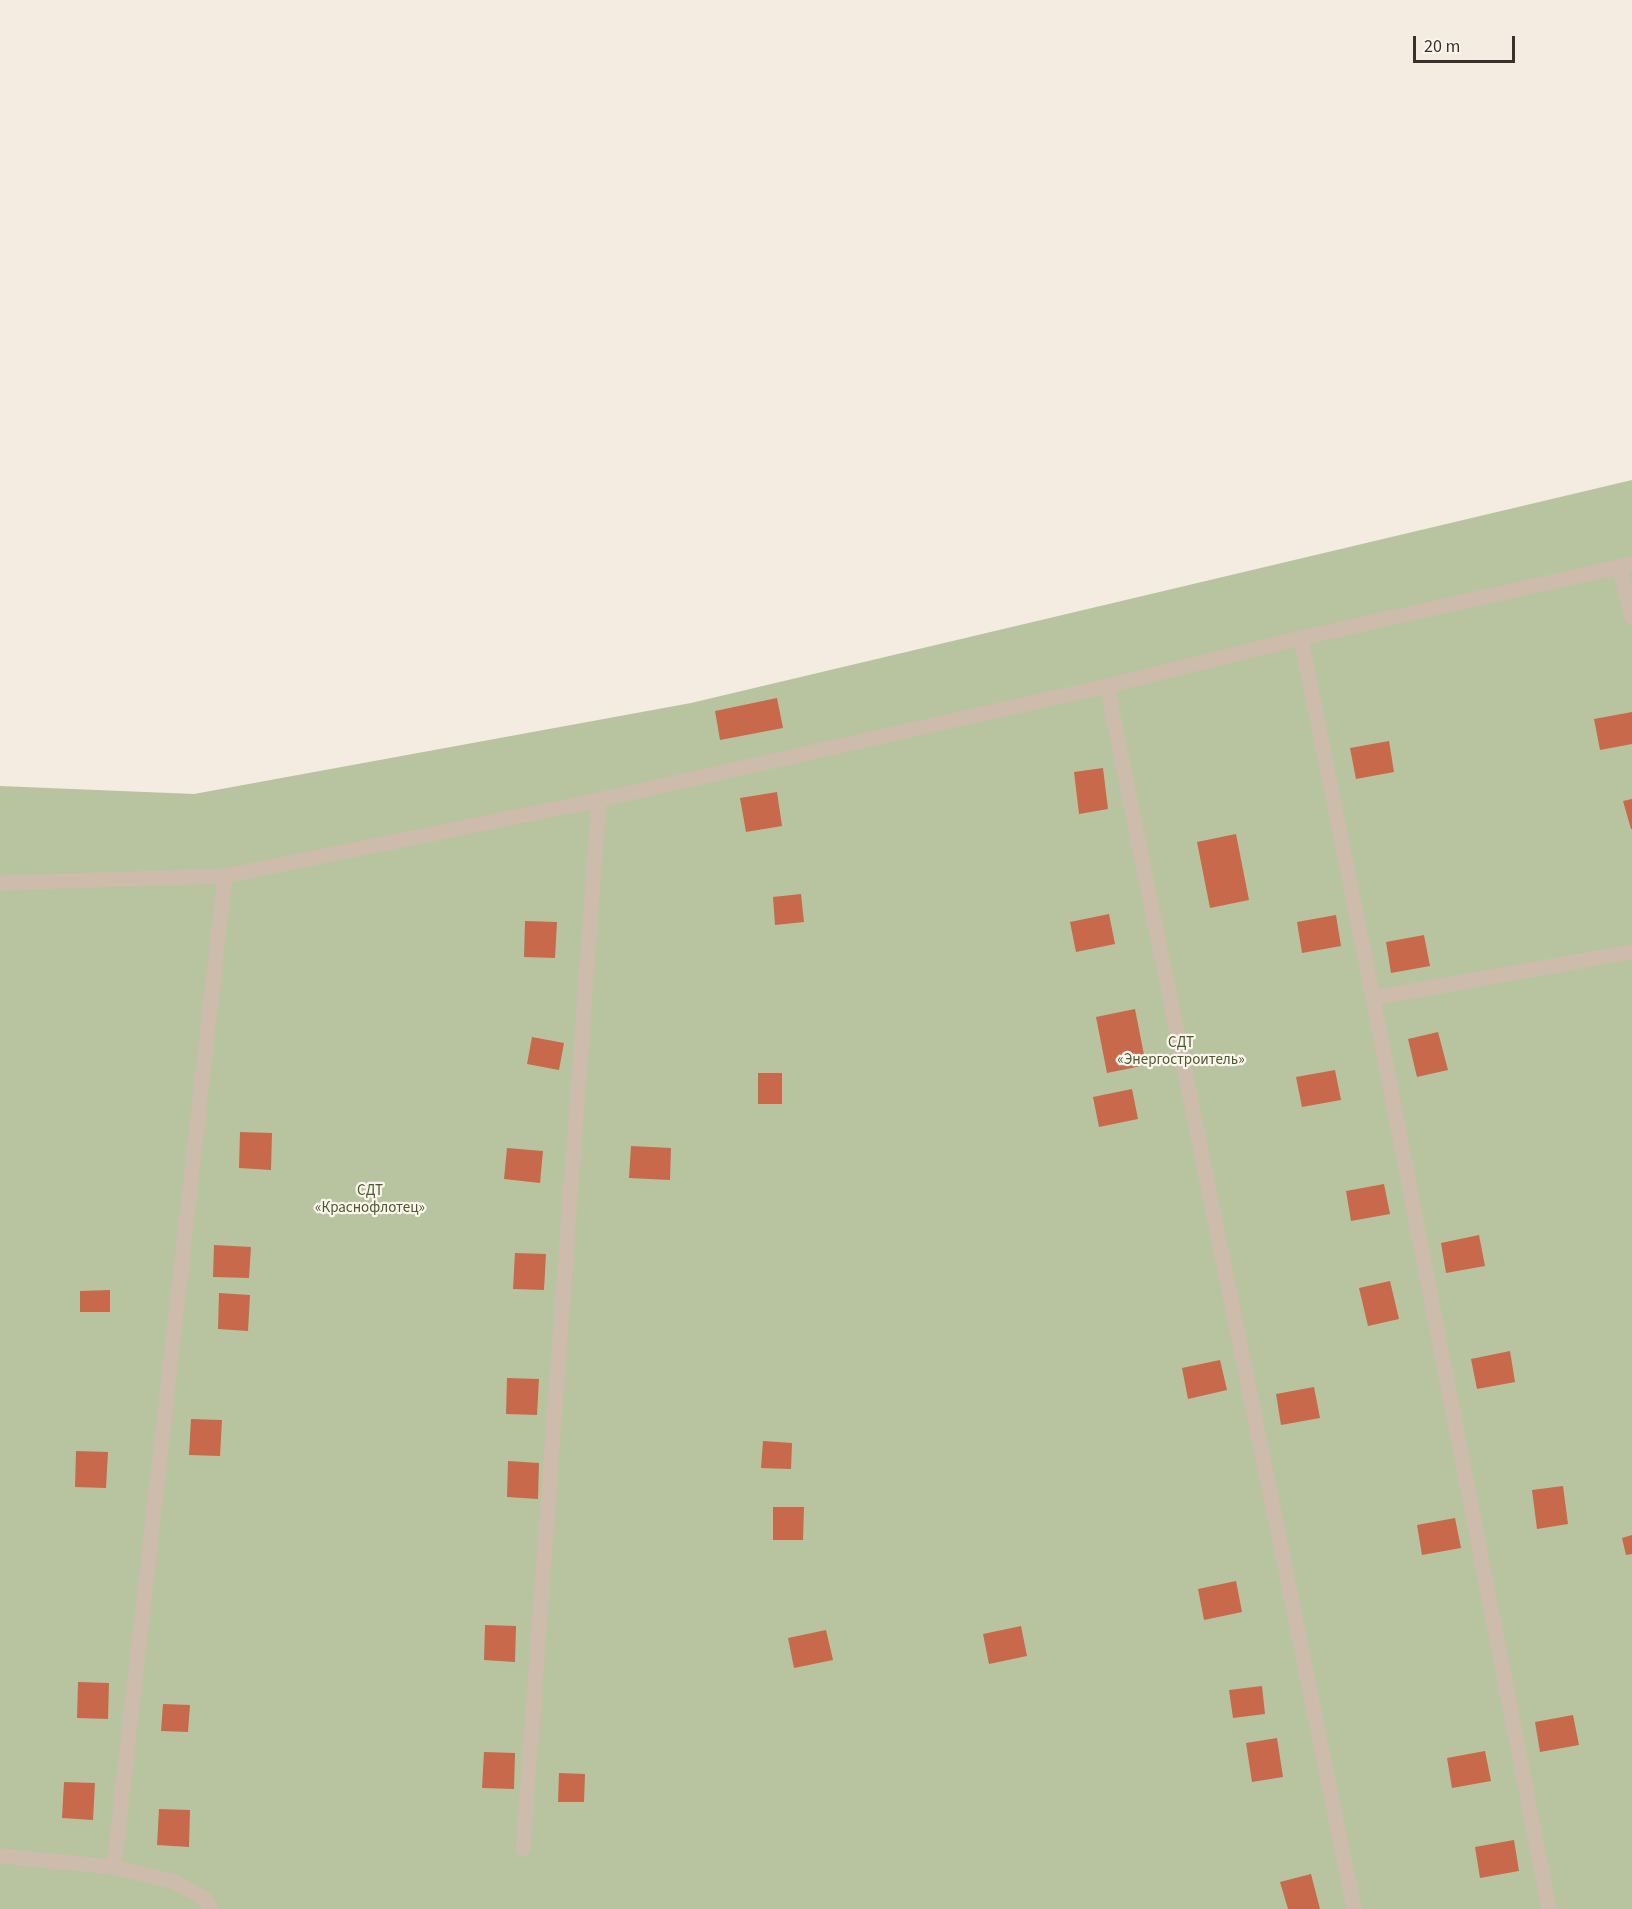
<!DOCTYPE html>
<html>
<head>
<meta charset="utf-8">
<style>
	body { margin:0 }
	#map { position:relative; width:1632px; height:1909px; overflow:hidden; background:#f4ebe1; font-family:"Source Sans 3",sans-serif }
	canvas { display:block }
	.scale { position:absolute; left:1413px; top:36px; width:102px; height:27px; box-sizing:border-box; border:3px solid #3b302b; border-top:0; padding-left:8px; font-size:18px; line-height:21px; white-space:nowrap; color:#3b302b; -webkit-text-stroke:4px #fbf5ee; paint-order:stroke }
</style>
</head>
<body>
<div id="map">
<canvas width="1632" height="1909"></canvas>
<div class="scale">20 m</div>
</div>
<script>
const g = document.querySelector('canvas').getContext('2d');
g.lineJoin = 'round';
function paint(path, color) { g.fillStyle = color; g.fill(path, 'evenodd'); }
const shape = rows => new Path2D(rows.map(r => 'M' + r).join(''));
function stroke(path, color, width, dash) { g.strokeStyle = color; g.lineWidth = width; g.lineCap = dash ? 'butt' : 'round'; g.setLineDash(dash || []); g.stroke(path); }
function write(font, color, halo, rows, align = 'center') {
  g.font = font + ' "Source Sans 3",sans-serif'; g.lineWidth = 4.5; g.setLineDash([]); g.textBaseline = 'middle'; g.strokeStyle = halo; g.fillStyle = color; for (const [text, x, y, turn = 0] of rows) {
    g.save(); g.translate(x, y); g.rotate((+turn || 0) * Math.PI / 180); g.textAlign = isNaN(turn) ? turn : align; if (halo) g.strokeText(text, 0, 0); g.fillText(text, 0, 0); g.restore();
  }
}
const green = shape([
	[1632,480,1632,1909,0,1909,0,786,194,794,691,703]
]);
const building = shape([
	[777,698,783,728,720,740,715,711],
	[1632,712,1632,744,1600,750,1594,719],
	[1389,741,1394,772,1356,779,1350,748],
	[1103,768,1108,809,1079,814,1074,772],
	[777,792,782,826,746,832,740,798],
	[1632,799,1632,829,1631,829,1623,801],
	[1236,834,1249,900,1210,908,1197,842],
	[801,894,804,922,775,925,773,897],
	[1109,914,1115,944,1076,952,1070,922],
	[1336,915,1341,946,1302,953,1297,922],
	[525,921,557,922,555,958,524,957],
	[1424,935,1430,966,1391,973,1386,942],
	[1135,1009,1146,1065,1107,1073,1096,1017],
	[1438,1032,1448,1070,1417,1077,1408,1039],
	[532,1037,564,1043,559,1070,527,1064],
	[1335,1070,1341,1100,1302,1107,1296,1077],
	[758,1073,782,1073,782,1104,758,1104],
	[1132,1089,1138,1119,1099,1127,1093,1097],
	[240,1132,272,1133,271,1170,239,1168],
	[631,1146,671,1148,670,1180,629,1178],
	[507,1148,543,1151,540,1183,504,1179],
	[1384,1184,1390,1214,1351,1221,1346,1191],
	[1479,1235,1485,1266,1446,1273,1441,1243],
	[214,1245,251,1247,249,1278,213,1277],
	[515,1253,546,1254,544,1290,513,1289],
	[1390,1281,1399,1319,1368,1326,1359,1288],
	[110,1290,110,1312,80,1312,80,1291],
	[219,1293,250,1295,248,1331,218,1329],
	[1510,1351,1515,1382,1477,1389,1471,1359],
	[1220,1360,1227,1390,1188,1399,1182,1368],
	[507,1378,539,1379,537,1415,506,1414],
	[1314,1387,1320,1418,1281,1425,1276,1394],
	[191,1419,222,1420,220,1456,189,1455],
	[763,1441,792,1443,791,1469,761,1468],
	[76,1451,108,1452,106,1488,75,1487],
	[508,1461,539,1463,538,1499,507,1497],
	[1563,1486,1568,1524,1537,1529,1532,1490],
	[773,1507,804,1507,803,1540,773,1540],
	[1455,1518,1461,1548,1422,1555,1417,1525],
	[1632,1535,1632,1554,1626,1555,1622,1538],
	[1236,1581,1242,1612,1204,1620,1198,1589],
	[485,1625,516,1626,515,1662,484,1660],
	[1021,1626,1027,1656,989,1664,983,1634],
	[826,1630,833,1660,794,1668,788,1638],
	[78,1682,109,1683,108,1719,77,1718],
	[1262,1686,1265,1714,1233,1718,1229,1690],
	[163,1704,190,1705,188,1732,161,1731],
	[1573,1715,1579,1745,1540,1752,1535,1722],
	[1277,1738,1283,1777,1252,1782,1246,1743],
	[1485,1751,1491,1781,1452,1788,1447,1758],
	[484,1752,515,1753,514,1789,482,1788],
	[559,1773,585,1774,584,1802,558,1802],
	[64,1782,95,1783,93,1820,62,1818],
	[159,1809,190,1810,189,1847,157,1845],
	[1514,1840,1519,1871,1480,1878,1475,1847],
	[1311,1874,1320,1909,1288,1909,1280,1882]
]);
const service = shape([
	[1620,566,1632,618],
	[1301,638,1373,998,1549,1909],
	[1107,686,1354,1909],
	[0,883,225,876,599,800,1107,686,1301,638,1632,564],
	[1373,998,1632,952],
	[523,1849,599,800],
	[0,1856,114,1867,175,1882,205,1899,211,1909],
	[114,1867,225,876]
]);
const parkNames = [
	["СДТ",1181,1044],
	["«Энергостроитель»",1181,1061],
	["СДТ",370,1192],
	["«Краснофлотец»",370,1209]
];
paint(green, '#b8c4a0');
paint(building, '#c8694b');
stroke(service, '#cdbbac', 15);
write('15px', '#4a5a2e', '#fbf5ee', parkNames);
</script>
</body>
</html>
